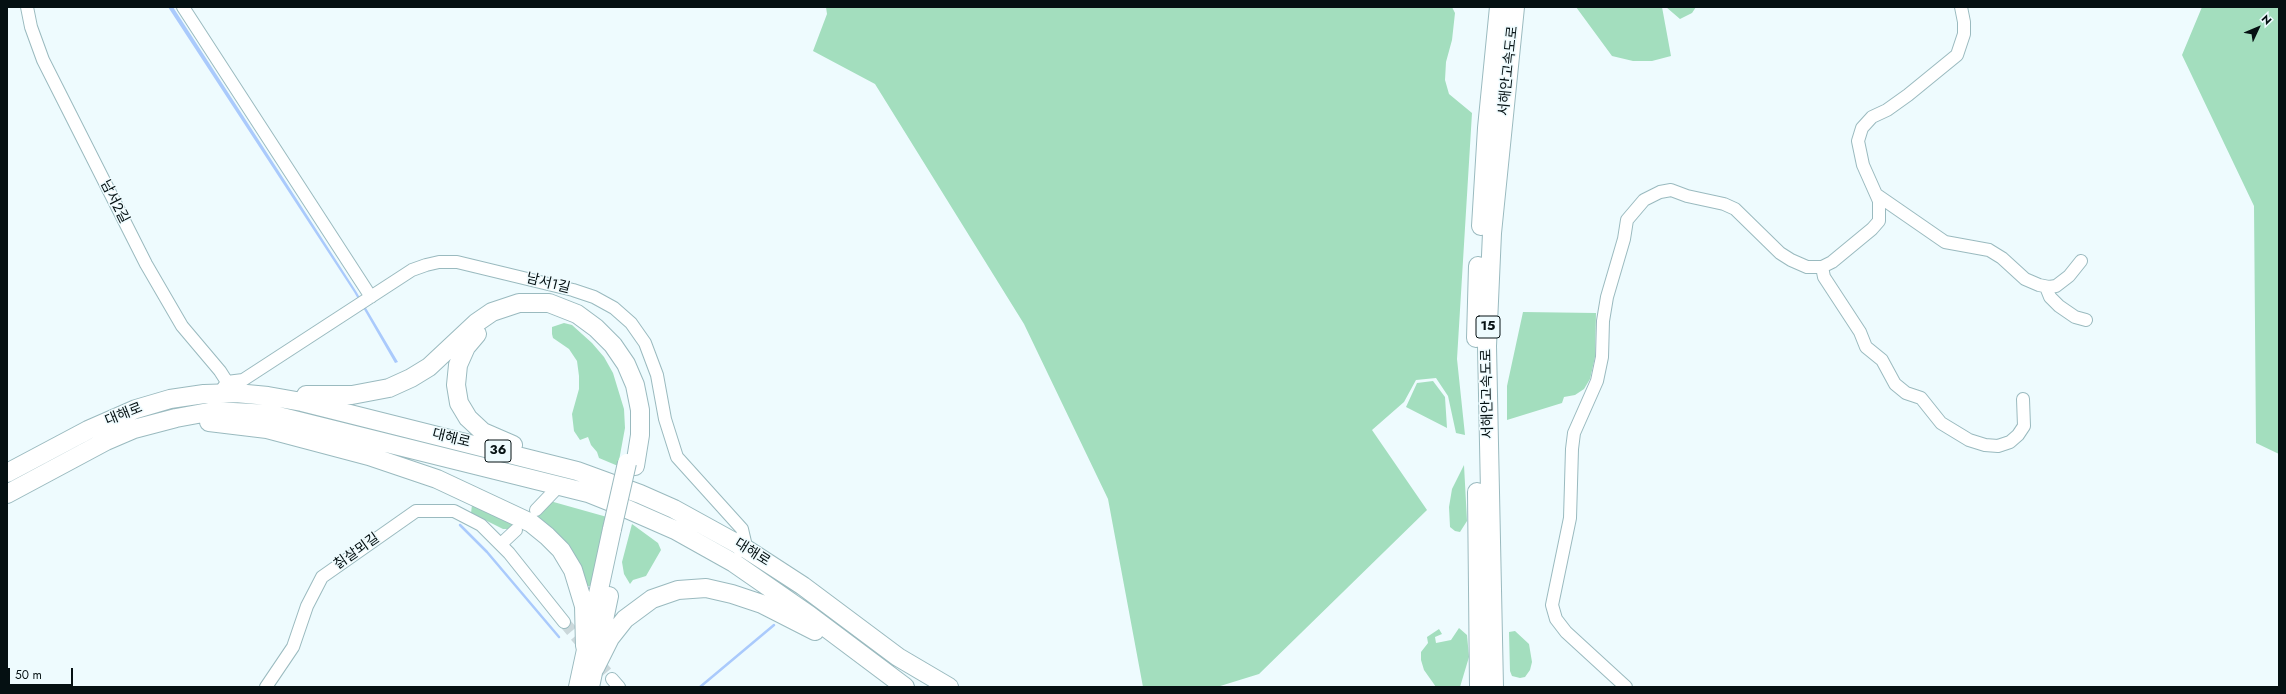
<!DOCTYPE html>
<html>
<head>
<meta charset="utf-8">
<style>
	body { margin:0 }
	#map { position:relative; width:2286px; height:694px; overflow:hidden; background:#eefbfe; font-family:Jost,sans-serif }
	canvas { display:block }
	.frame { position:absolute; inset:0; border:8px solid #051012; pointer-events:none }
	.north { position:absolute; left:2238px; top:8px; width:40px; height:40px; -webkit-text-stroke:3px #eefbfe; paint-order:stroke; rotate:46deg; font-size:11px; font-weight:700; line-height:16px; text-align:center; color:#051012 }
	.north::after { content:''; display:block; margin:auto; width:14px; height:18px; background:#051012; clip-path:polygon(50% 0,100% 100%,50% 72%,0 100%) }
	.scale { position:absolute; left:8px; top:668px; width:65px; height:18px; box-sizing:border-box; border:2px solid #051012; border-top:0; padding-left:5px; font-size:12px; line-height:14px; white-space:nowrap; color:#051012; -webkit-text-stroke:3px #eefbfe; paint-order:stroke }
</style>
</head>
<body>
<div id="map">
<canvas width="2286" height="694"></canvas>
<div class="frame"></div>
<div class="north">N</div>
<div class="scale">50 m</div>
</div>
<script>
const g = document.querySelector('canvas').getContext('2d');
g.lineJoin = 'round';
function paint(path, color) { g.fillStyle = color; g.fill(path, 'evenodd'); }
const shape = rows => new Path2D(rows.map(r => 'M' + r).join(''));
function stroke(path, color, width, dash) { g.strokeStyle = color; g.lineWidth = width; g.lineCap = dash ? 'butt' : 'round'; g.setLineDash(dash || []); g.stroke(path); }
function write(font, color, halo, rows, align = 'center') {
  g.font = font + ' Jost,"Noto Sans KR",sans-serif'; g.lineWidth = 3; g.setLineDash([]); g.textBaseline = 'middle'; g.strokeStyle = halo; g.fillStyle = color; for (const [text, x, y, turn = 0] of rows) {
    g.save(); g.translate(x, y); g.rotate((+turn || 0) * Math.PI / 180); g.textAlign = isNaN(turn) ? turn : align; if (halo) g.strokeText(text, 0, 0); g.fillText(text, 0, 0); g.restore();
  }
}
const green = shape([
	[826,7,1452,7,1455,13,1452,40,1446,62,1445,80,1449,94,1472,113,1457,359,1465,435,1456,433,1448,396,1436,378,1416,380,1404,402,1372,430,1427,510,1259,674,1217,687,1143,687,1108,499,1024,324,875,84,813,51,827,14],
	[1576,7,1662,7,1671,56,1652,61,1633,61,1612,56],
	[1666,7,1696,7,1692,13,1680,19],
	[2202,7,2279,7,2279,454,2256,443,2254,206,2182,55],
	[1523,312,1596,313,1595,357,1590,379,1584,389,1575,395,1564,397,1562,403,1507,420,1507,386],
	[564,323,572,325,592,343,604,357,613,373,624,409,625,428,618,466,599,458,597,452,591,445,588,437,580,440,574,431,572,414,579,389,579,376,577,361,569,349,553,338,552,334,552,327],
	[1433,381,1445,397,1447,428,1406,407,1417,383],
	[1464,465,1467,521,1460,532,1455,531,1450,527,1449,507,1452,489],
	[550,501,607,517,593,582,590,586,586,586,533,517],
	[475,504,518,523,514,529,503,529,471,513,472,505],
	[632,524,658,543,661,550,646,576,633,580,630,584,624,574,622,562],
	[1459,628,1467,635,1469,657,1460,687,1436,687,1424,670,1421,660,1421,652,1428,643,1427,637,1439,629,1442,634,1435,637,1436,643,1451,640],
	[1515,631,1529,644,1532,662,1530,670,1525,677,1520,678,1512,676,1510,671,1509,632]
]);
const water = shape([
	[168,7,173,7,356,291,398,362,395,363,354,292]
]);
const stream = shape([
	[460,525,487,552,559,637],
	[700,687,774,625]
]);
const minorTunnel = shape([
	[564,622,612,679]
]);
const minor = shape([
	[27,7,31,27,43,60,146,264,182,326,220,371,227,382],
	[183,7,371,297],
	[1877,195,1945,242,1989,250,2002,258,2025,279,2039,285,2049,287,2056,286,2069,276,2081,261],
	[1822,267,1824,277,1860,332,1866,347,1882,360,1895,384,1906,393,1921,398,1941,423,1969,440,1985,445,1998,446,2010,442,2018,435,2024,426,2023,399],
	[2046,287,2050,297,2059,306,2075,317,2086,320],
	[219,394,227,382,243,380,412,270,426,265,439,262,457,262,573,290,594,297,614,308,631,323,645,343,657,375,665,419,677,457,742,529,745,542,740,551],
	[536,510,559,486],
	[501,544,516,530],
	[612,679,619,687],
	[266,687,293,647,307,606,322,577,416,511,454,511,481,525,509,553,564,622],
	[1626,687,1566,632,1556,619,1552,605,1570,518,1572,449,1574,433,1597,381,1602,357,1603,321,1607,297,1624,239,1627,220,1644,200,1660,192,1671,190,1687,196,1724,204,1735,209,1780,253,1791,260,1807,267,1822,267,1832,262,1872,229,1879,221,1879,201,1863,165,1858,141,1862,128,1872,117,1887,110,1908,95,1957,55,1964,34,1964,22,1961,7]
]);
const highway = shape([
	[1481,226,1487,128,1499,7],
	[477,334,466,347,458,365,456,385,459,403,468,418,483,432,513,445],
	[1476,338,1478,266],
	[306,395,352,395,389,388,411,378,429,367,476,323,492,312,519,303,549,303,577,314,596,328,613,345,626,364,635,385,640,410,640,435,635,466],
	[209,422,267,429,369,456,437,479,531,523,547,536,561,550,573,570,584,606,585,646],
	[7,473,88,430,136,409,170,399,204,394,236,393,268,396,302,402,577,471,640,494,674,509,743,547,803,586,898,657,949,687],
	[1477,492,1479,687],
	[7,494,106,441,134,429,176,418,214,411,270,414,588,493,618,505,675,530,734,563,809,615,905,687],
	[595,668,610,638,625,619,652,599,678,590,706,588,732,594,762,604,815,631],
	[578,687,612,529],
	[590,687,609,596],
	[1494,687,1487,346,1492,233,1515,7]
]);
const highwayBridge = shape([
	[612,529,627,463]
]);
const shields = [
	[1488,327,24],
	[498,451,26]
];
const shieldNames = [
	["15",1488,327],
	["36",498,451]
];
const streetNames = [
	["서해안고속도로",1509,71,-84],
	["남서2길",114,202,63],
	["남서1길",548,284,14],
	["서해안고속도로",1488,394,-91],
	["대해로",124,415,-22],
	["대해로",451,439,14],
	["칡살뫼길",357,552,-35],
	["대해로",752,553,32]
];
paint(green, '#a3debe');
paint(water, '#aacafc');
stroke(stream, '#aacafc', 2.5);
stroke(minorTunnel, '#cbd8db', 12, [12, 6]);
stroke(minor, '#9ababf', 14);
stroke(highway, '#9ababf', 20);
stroke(minor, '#fff', 12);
stroke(highway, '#fff', 18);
stroke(highwayBridge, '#9ababf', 20, []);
stroke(highwayBridge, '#fff', 18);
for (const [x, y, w] of shields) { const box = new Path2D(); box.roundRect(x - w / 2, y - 11, w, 22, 3); g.fillStyle = '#eefbfe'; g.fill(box); stroke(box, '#051012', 1); }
write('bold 13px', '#051012', null, shieldNames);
write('14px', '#051012', '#eefbfe', streetNames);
</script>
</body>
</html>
